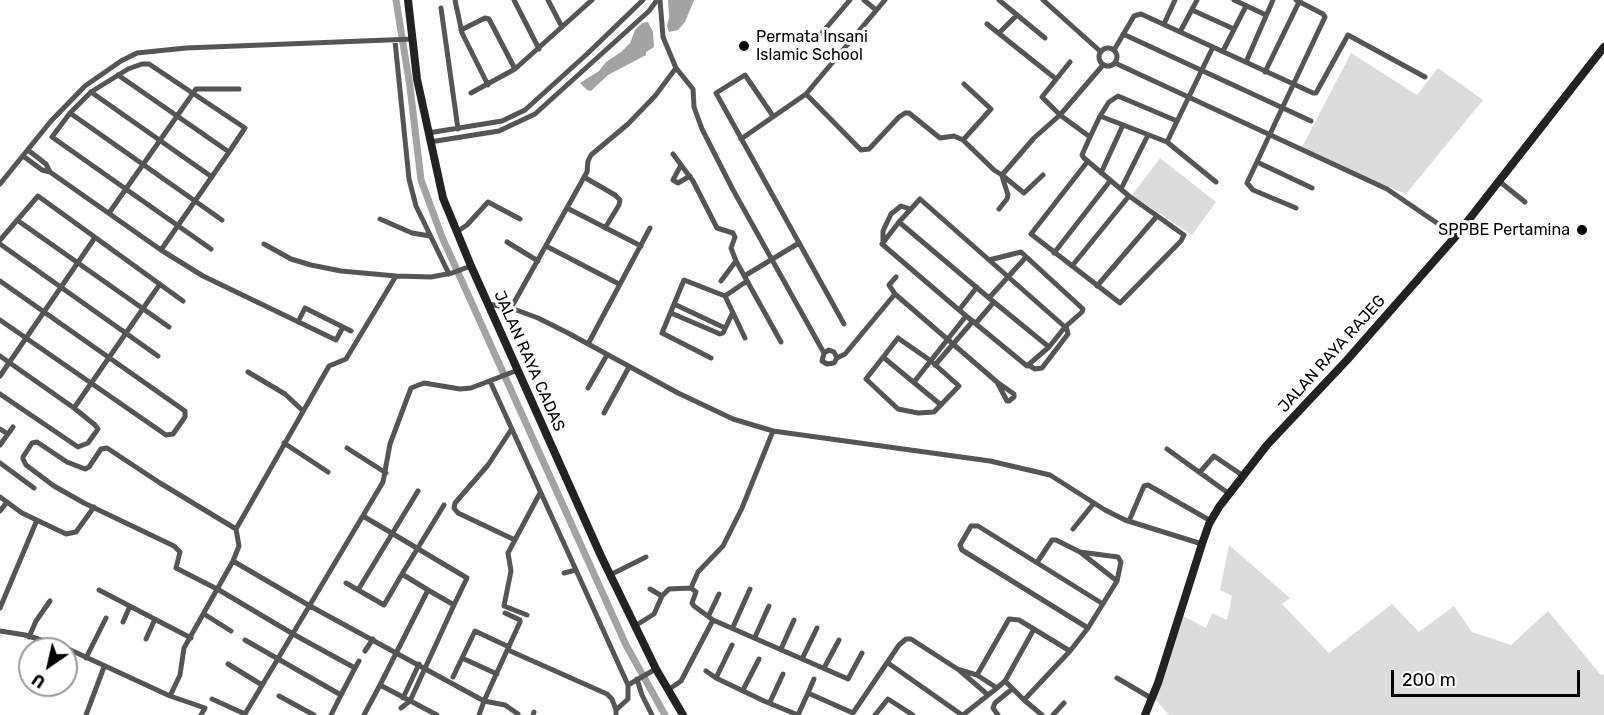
<!DOCTYPE html>
<html>
<head>
<meta charset="utf-8">
<style>
	body { margin:0 }
	#map { position:relative; width:1604px; height:715px; overflow:hidden; background:#fff; font-family:Rubik,sans-serif }
	canvas { display:block }
	.north { position:absolute; left:18px; top:637px; width:60px; height:60px; box-sizing:border-box; background:#fff; border:2px solid #999; border-radius:50%; rotate:214deg; font-size:16px; font-weight:700; line-height:24px; text-align:center; color:#000 }
	.north::after { content:''; display:block; margin:auto; width:21px; height:27px; background:#000; clip-path:polygon(50% 0,100% 100%,50% 72%,0 100%) }
	.scale { position:absolute; left:1391px; top:670px; width:189px; height:27px; box-sizing:border-box; border:3px solid #000; border-top:0; padding-left:8px; font-size:18px; line-height:21px; white-space:nowrap; color:#000; -webkit-text-stroke:4px #fff; paint-order:stroke }
</style>
</head>
<body>
<div id="map">
<canvas width="1604" height="715"></canvas>
<div class="north">U</div>
<div class="scale">200 m</div>
</div>
<script>
const g = document.querySelector('canvas').getContext('2d');
g.lineJoin = 'round';
function paint(path, color) { g.fillStyle = color; g.fill(path, 'evenodd'); }
const shape = rows => new Path2D(rows.map(r => 'M' + r).join(''));
function stroke(path, color, width, dash) { g.strokeStyle = color; g.lineWidth = width; g.lineCap = dash ? 'butt' : 'round'; g.setLineDash(dash || []); g.stroke(path); }
function write(font, color, halo, rows, align = 'center') {
  g.font = font + ' Rubik,sans-serif'; g.lineWidth = 6; g.setLineDash([]); g.textBaseline = 'middle'; g.strokeStyle = halo; g.fillStyle = color; for (const [text, x, y, turn = 0] of rows) {
    g.save(); g.translate(x, y); g.rotate((+turn || 0) * Math.PI / 180); g.textAlign = isNaN(turn) ? turn : align; if (halo) g.strokeText(text, 0, 0); g.fillText(text, 0, 0); g.restore();
  }
}
const green = shape([
	[1351,53,1417,95,1438,68,1483,100,1406,194,1301,149],
	[1160,158,1216,202,1192,235,1132,195],
	[1229,545,1290,598,1282,604,1329,653,1392,604,1419,632,1454,606,1472,632,1511,645,1548,611,1601,675,1604,674,1604,715,1169,715,1153,697,1183,616,1206,628,1212,613,1227,620,1232,596,1220,590]
]);
const water = shape([
	[668,0,694,0,685,22,678,30,669,32,667,26,669,17],
	[648,22,653,32,654,47,646,52,646,55,608,75,591,91,587,90,580,83,599,71,606,62,621,52,630,43,635,30,642,23]
]);
const canal = shape([
	[396,0,410,87,421,180,442,237,626,645,665,715]
]);
const street = shape([
	[455,0,462,33,488,85],
	[514,0,539,49],
	[548,0,562,27],
	[660,0,663,37,676,68,693,89,694,107,702,129,732,188,824,353,822,361,827,364,834,363,837,358,834,352,829,350,824,353],
	[864,0,876,10],
	[999,0,1045,38],
	[1043,0,1101,52],
	[1234,0,1266,15],
	[1296,0,1323,14,1325,17,1247,183,1253,190,1296,208],
	[441,8,458,129],
	[1192,10,1234,29],
	[987,24,1056,79],
	[1164,24,1175,0],
	[461,30,485,18,489,19,515,69],
	[1180,32,1197,0],
	[999,33,1017,15],
	[821,34,850,0],
	[1123,34,1311,121],
	[395,41,409,179,416,206,449,274],
	'1099 57a9 9 0 1 1 18 0a9 9 0 1 1-18 0Z',
	[1114,50,1134,16,1141,14,1313,93,1316,93,1348,35,1425,77],
	[1223,51,1246,6],
	[1070,62,1042,97,1060,115,1090,137,1100,116,1167,142,1213,47],
	[1246,62,1273,0],
	[1115,63,1387,189,1456,236],
	[1265,72,1300,0],
	[118,75,229,152,161,250],
	[91,92,212,177],
	[471,93,515,69,592,0],
	[806,94,885,0],
	[70,113,222,220],
	[773,116,745,75,716,93,844,324],
	[1100,116,1109,102,1118,96,1177,121],
	[428,133,502,121,525,110,587,54,643,0],
	[741,139,806,94,861,150,869,149,899,117,905,113,909,113,940,138,954,136,963,140,994,170,1002,175,1034,138,1060,115,1103,65],
	[963,140,991,109,964,84],
	[430,142,499,131,535,114,649,11,657,0],
	[1167,142,1216,182],
	[28,150,46,164,50,172],
	[673,154,693,181,717,228,733,233,735,237,731,248,736,261,781,342],
	[23,156,42,170,50,172,161,250,203,276,336,340,343,327],
	[1088,161,1031,234,1120,303,1181,241,1184,235,1129,196,1084,158,1082,155,1090,137],
	[1257,162,1312,188],
	[681,165,673,180,678,183,690,176],
	[1101,173,1123,125],
	[1002,175,1024,193,1043,175],
	[584,177,615,195,620,200,619,205,605,228],
	[1499,181,1525,202],
	[0,184,51,121,85,86,121,61,137,53,186,48,413,39],
	[1121,189,1148,135],
	[567,208,641,246],
	[999,209,1007,199,1008,195,1002,176],
	[109,213,196,89,239,89],
	[380,219,412,233,430,236],
	[17,220,169,327],
	[899,222,989,298,1049,347,1027,366,959,310,882,244,899,222],
	[899,222,920,199,1065,327],
	[458,231,467,225,488,202,520,219],
	[0,240,38,196,183,301],
	[883,241,883,231,891,214,901,206,910,209],
	[507,242,538,261],
	[0,244,158,356],
	[264,244,291,259,311,265,341,271,396,276],
	[546,246,619,284],
	[211,249,52,137,70,113,91,92,128,69,142,64,149,64,245,128,229,152],
	[1054,253,1110,181],
	[989,260,1021,252,1083,309,1082,312,1065,327,1049,347],
	[1072,266,1129,196],
	[746,275,799,243],
	[896,277,889,285,895,294,997,382,1014,394,1014,397,1009,401,1007,401,997,382],
	[0,281,185,411,185,417,173,434,166,435,0,320],
	[721,281,736,261],
	[1097,286,1157,216],
	[725,296,747,281],
	[989,298,1026,257],
	[488,304,511,308,538,318,568,333,678,393,733,419,773,431,990,461,1050,475,1105,510,1125,520,1202,544],
	[674,304,725,328],
	[511,308,587,172,588,161,591,155,628,124,655,96,676,68],
	[959,310,977,287],
	[671,313,720,334,723,333,732,314],
	[298,322,305,308,351,331],
	[976,323,994,302],
	[898,338,931,361,959,386,934,412,918,413,898,409,866,379,898,338],
	[588,344,650,228],
	[0,356,74,408,95,425,98,429,88,443,78,447,0,394],
	[883,357,941,405],
	[711,358,662,333,684,280,725,296,745,338],
	[837,358,845,354,895,294],
	[935,365,973,321],
	[1030,366,1035,369,1042,368,1068,334,1066,326],
	[248,372,285,394,303,411],
	[0,376,94,239],
	[490,381,576,570],
	[914,382,966,316],
	[588,388,607,355],
	[74,408,160,284],
	[604,413,629,367],
	[0,429,8,434],
	[511,430,488,465,455,503,454,508,458,513,515,540],
	[284,443,328,472],
	[0,445,13,427],
	[347,448,386,473],
	[1167,449,1228,493],
	[0,463,34,488],
	[1200,472,1214,456,1242,475],
	[0,497,22,513,66,534,76,532,94,507],
	[0,511,7,502],
	[363,516,467,578,454,605,428,590,380,685,437,715],
	[1129,521,1144,486,1148,485,1211,521],
	[236,529,160,483,107,448,101,449,89,467,85,469,67,462,37,442,32,443,23,457,23,459,26,465,54,486,84,503,174,546,180,552,176,568,219,590,293,634,355,668,359,661],
	[1073,529,1094,503],
	[1080,552,1118,557,1121,562,1117,581],
	[233,561,310,606,484,701,479,715],
	[1038,561,1052,540,1056,540,1080,552,1117,581,1088,628,1070,651,1024,700,1042,715],
	[564,573,576,570,628,685,628,699,616,710,616,715],
	[610,575,646,557],
	[346,583,384,605,402,574],
	[691,588,696,592,692,603,694,606,713,620],
	[650,589,662,596],
	[99,590,191,638],
	[358,590,418,491],
	[428,590,402,574,444,505],
	[0,608,37,520],
	[505,613,520,620,520,622,484,701,505,705,518,714],
	[204,614,231,631],
	[527,615,504,606,511,571,508,553,540,493],
	[709,615,719,594],
	[123,622,130,606],
	[635,626,654,614,662,596,669,589,691,588,698,572,723,546,742,508,773,431],
	[733,627,750,589],
	[1088,628,962,550,960,545,971,526,978,526,1103,604],
	[0,631,25,635,64,647,170,696,205,708,201,715],
	[29,637,36,621,50,601],
	[755,637,769,606],
	[146,639,155,619],
	[245,640,341,695,355,668],
	[732,645,716,678,764,701,798,715],
	[781,649,794,620],
	[508,650,607,694,612,699,616,710],
	[365,651,373,639],
	[86,658,106,618],
	[462,658,497,674],
	[802,659,817,628],
	[888,663,962,715],
	[228,664,262,685],
	[824,668,839,640],
	[960,670,977,675,997,688,1005,681,1024,700],
	[706,671,716,678],
	[977,675,1009,619,1019,620,1070,651],
	[453,677,475,631,509,647],
	[1117,678,1151,698],
	[637,679,642,695,652,715],
	[1005,681,1034,629],
	[628,685,654,670],
	[668,690,681,681,713,620,848,679,862,653],
	[743,690,759,659],
	[808,693,814,679],
	[170,696,180,675,184,648,233,561,239,546,236,529,329,366,346,359,396,276,431,277,452,273,471,266],
	[279,696,314,715],
	[403,698,419,664],
	[212,699,245,714,383,482,390,444,411,388,424,383,460,389,471,388,518,370],
	[770,702,783,674],
	[401,708,410,701,454,605],
	[86,715,104,667],
	[331,715,341,695],
	[364,715,380,685],
	[533,715,534,712],
	[798,715,808,693,853,713,899,645,906,639,911,639,959,670,988,695],
	[875,715,888,699,913,715],
	[963,715,997,688],
	[998,715,993,708,995,703,1012,689],
	[1053,715,1064,703]
]);
const secondary = shape([
	[408,0,417,79,443,198,471,266,601,556,656,669,683,715],
	[1145,715,1158,683,1202,544,1209,524,1219,507,1267,445,1347,360,1456,236,1604,47]
]);
const markers = [
	[744,46,6,"#000"],
	[1582,230,6,"#000"]
];
const poiNames = [
	["Permata Insani",756,37],
	["Islamic School",756,55],
	["SPPBE Pertamina",1570,230,"right"]
];
const streetNames = [
	["JALAN RAYA RAJEG",1332,354,-48],
	["JALAN RAYA CADAS",529,361,66]
];
paint(green, '#dcdcdc');
paint(water, '#a3a3a3');
stroke(canal, '#a3a3a3', 7);
stroke(street, '#555', 5);
stroke(secondary, '#222', 8);
for (const [x, y, r, color] of markers) { const dot = new Path2D(); dot.arc(x, y, r, 0, 2 * Math.PI); g.fillStyle = color; g.fill(dot); stroke(dot, '#fff', 2); }
write('16px', '#000', '#fff', poiNames, 'left');
write('16px', '#000', '#fff', streetNames);
</script>
</body>
</html>
